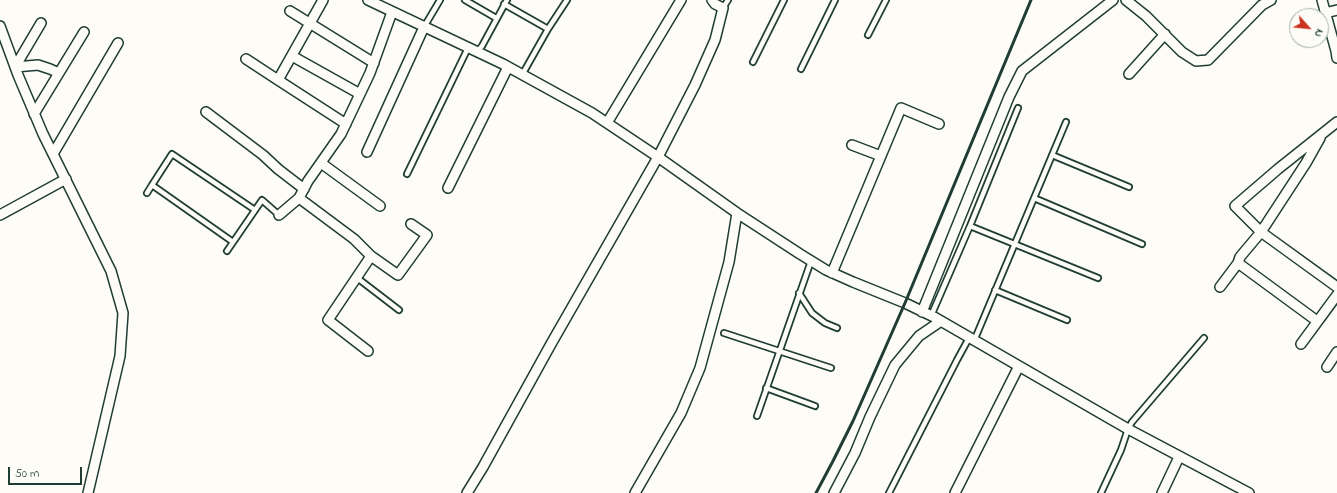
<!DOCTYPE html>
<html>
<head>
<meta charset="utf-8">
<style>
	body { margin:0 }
	#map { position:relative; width:1337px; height:493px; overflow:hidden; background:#fdfcf7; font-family:"Indie Flower",sans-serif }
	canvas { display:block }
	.north { position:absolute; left:1289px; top:8px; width:40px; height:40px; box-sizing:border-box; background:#fdfcf7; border:1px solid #a4b0a9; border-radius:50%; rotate:117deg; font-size:11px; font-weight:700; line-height:16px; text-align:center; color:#1f3d34 }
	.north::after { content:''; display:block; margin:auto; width:14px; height:18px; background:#c8321e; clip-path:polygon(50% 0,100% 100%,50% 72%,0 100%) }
	.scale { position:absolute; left:8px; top:467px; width:74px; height:18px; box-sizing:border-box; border:2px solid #1f3d34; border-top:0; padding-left:5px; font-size:12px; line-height:14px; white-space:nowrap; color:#1f3d34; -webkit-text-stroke:3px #fdfcf7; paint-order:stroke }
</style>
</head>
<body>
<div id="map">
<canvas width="1337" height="493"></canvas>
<div class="north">N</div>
<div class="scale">50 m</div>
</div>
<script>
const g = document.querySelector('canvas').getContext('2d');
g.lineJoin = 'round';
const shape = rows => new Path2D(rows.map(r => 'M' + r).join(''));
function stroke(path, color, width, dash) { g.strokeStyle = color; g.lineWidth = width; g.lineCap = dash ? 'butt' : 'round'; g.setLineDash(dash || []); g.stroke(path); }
const service = shape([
	[465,0,496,18],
	[504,4,548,29,567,0],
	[723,8,728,0],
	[424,27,440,0],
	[868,35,886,0],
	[477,52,482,46,507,0],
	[753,62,784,0],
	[801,69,835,0],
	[522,75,548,29],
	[1018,108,970,226,1098,278],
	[1052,155,1129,187],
	[407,174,468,48],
	[147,193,152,185],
	[1034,198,1142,244],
	[233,242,152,185,172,154,255,210],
	[227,251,262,200,279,215],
	[356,277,399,310],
	[995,290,1067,320],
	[799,293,812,313,825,323,837,328],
	[931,316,970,226],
	[724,333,831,368],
	[974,341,1066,122],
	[766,388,815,406],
	[757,416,811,261],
	[889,493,957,360,969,338],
	[1101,493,1121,450,1128,429,1132,422,1204,338]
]);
const minor = shape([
	[323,0,278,80,346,124],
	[368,0,503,64,592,113,658,157,737,213,800,254,826,270,853,282,905,303,934,317,1128,429,1249,493],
	[1126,0,1146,16,1182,52,1196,61,1208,60,1262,5,1271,0],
	[1322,0,1336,51,1337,58],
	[290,11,374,63],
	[1325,13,1337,10],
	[0,26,18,75,43,134,111,271,123,313,120,356,88,493],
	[292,56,360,94],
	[246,59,278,80],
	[15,67,41,23],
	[15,67,38,65,50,69,59,73],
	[1129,74,1165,34],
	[206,112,263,155,278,169,304,189],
	[34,114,84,32],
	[1337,122,1278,169,1235,206,1261,232,1337,287],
	[607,123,681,0],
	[852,145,881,156],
	[367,152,424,27],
	[53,154,118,43],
	[321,163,380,206],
	[448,188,508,67],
	[0,215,66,179],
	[279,215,299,198],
	[371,256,398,275,427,235,411,224],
	[832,273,901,108,939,124],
	[1220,287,1238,263],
	[922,312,1009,97,1022,71,1113,0],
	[1317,321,1238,263,1240,257,1261,232,1306,163,1320,138],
	[1301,344,1337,295],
	[368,351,328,320,371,256,354,239,299,198,308,181,341,134,370,73,392,12],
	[1327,367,1337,352],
	[467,493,483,467,551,344,658,157,695,85,715,40,723,8,715,4,712,0],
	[635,493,681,413,700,368,729,262,737,213],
	[834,493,855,453,870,417,895,365,919,336,941,321],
	[955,493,1019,366],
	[1162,493,1179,457]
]);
const rail = shape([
	[816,493,833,461,853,421,905,303,1031,0]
]);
stroke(service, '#1f3d34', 8);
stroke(minor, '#1f3d34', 12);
stroke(service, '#fdfcf7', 4.5);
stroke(minor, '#fdfcf7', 9);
stroke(rail, '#1f3d34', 3);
</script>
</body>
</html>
